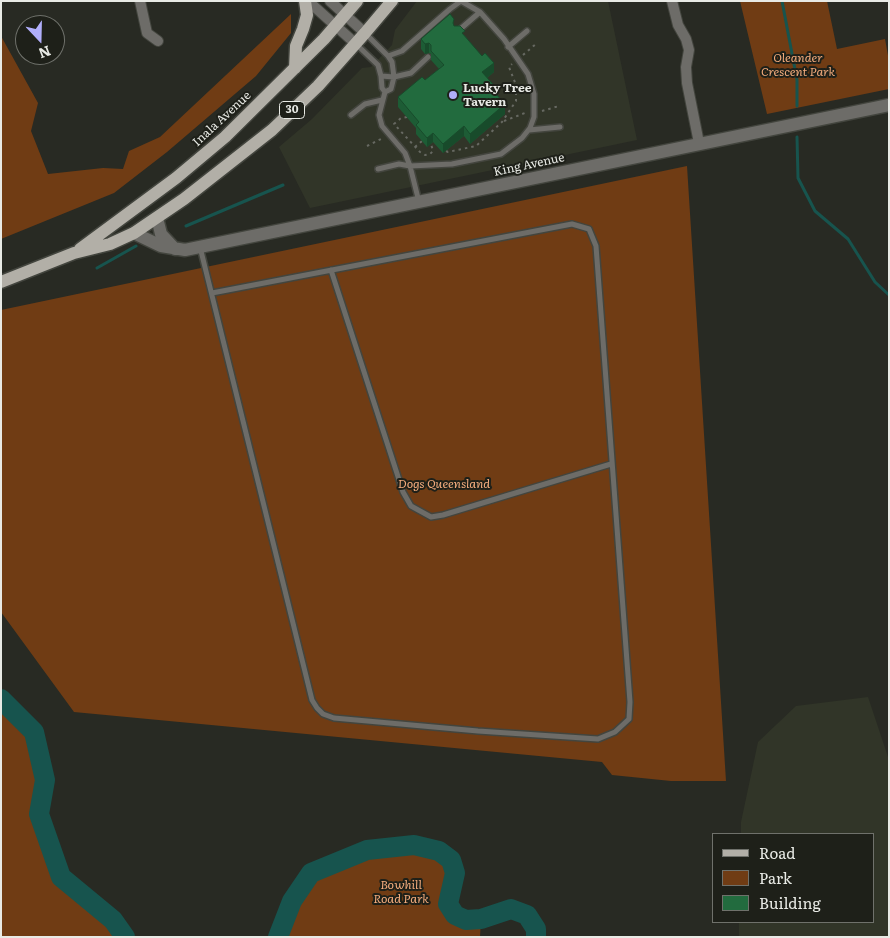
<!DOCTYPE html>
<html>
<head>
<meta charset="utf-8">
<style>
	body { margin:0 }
	#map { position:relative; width:890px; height:938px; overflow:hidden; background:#282a23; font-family:Literata,serif }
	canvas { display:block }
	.frame { position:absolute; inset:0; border:2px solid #e8eae5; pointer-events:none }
	.legend { position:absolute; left:712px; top:833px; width:162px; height:90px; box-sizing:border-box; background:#1e2019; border:1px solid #6f716b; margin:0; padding:6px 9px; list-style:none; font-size:15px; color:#e8eae5 }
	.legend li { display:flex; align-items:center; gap:10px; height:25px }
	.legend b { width:25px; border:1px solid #6f716b }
	.north { position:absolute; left:15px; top:15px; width:50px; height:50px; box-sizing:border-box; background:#1e2019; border:1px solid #6f716b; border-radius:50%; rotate:159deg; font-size:14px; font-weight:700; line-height:20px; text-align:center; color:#e8eae5 }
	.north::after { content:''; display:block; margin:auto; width:18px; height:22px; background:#b0aefa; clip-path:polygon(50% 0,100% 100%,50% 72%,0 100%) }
</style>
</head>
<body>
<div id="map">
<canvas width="890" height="938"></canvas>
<div class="frame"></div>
<ul class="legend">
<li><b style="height:6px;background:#b2afa7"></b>Road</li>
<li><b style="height:14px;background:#703c14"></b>Park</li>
<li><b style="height:14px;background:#226b3e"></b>Building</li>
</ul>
<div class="north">N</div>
</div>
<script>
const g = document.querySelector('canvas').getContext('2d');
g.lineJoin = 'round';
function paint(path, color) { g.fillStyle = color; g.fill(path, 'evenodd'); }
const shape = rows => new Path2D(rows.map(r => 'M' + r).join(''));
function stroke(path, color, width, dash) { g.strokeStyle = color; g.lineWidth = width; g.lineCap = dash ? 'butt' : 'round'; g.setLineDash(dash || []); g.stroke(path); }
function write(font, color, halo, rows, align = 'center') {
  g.font = font + ' Literata,serif'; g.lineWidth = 4; g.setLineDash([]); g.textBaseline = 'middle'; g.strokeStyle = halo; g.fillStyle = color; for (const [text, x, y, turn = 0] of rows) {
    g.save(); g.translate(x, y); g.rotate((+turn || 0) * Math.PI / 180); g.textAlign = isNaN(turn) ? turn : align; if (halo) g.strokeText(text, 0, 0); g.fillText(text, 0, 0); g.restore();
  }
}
const built = shape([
	[417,1,608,1,637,140,310,208,279,147,312,119,362,68,371,67,392,45,395,30],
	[868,697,889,760,889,937,739,937,739,922,874,922,874,834,741,834,741,822,758,742,796,706]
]);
const green = shape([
	[740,1,827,1,837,49,885,39,889,61,889,89,767,114],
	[291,14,291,33,256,76,167,152,114,193,1,239,1,36,38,103,31,131,48,174,103,168,123,169,129,151,160,137],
	[687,166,726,781,671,781,612,775,602,762,74,712,1,612,1,310],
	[1,699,34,732,45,780,39,814,61,877,113,920,125,937,1,937],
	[414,845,439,851,451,860,455,873,448,904,455,915,466,920,481,919,480,937,278,937,292,901,311,873,367,850]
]);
const stream = shape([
	[782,1,797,80,797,106],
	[797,137,798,178,815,211,848,239,875,282,889,295],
	[186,226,283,185],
	[97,268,136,246]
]);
const river = shape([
	[1,699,34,732,45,780,39,814,61,877,113,920,125,937],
	[278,937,292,901,311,873,367,850,414,845,439,851,451,860,455,873,448,904,455,915,466,920,481,919,511,909,527,915,536,929,536,937]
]);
const path = shape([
	[523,55,537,43],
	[542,111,559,106],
	[407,117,401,118,394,124,420,152,425,155,430,154,433,151,431,144],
	[504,121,525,113],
	[367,146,383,138],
	[415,147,422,141],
	[446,151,448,152,476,146,502,122,516,101,516,85,509,67,512,64]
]);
const service = shape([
	[458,31,480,12],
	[366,34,388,56,392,62,394,77,391,89,385,92,379,115,382,126,405,153,410,166,419,202],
	[356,44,378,65,381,76,382,88,385,92],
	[508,47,527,31],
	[381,76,394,77,411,73,428,57],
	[351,115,365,104,382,100],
	[529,130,560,127],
	[378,169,399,164,410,166,452,164,501,154,522,138,530,128,534,117,534,94,528,74,504,39,480,12,461,1,450,9,402,51,388,56],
	[200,247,312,700,317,708,323,714,334,718,478,731,598,739,615,732,629,719,630,702,596,246,589,229,572,224,212,293],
	[331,270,403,492,411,506,431,517,443,515,611,464]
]);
const minor = shape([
	[140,1,147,33,158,41],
	[308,1,356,44],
	[330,1,365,33],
	[672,1,678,25,686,39,689,50,686,67,687,83,699,143]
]);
const tertiary = shape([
	[157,218,161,234,175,249],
	[134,233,161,246,185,250,889,105]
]);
const primary = shape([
	[295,68,296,46,303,29,307,15,305,1],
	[80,249,176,178,225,137,324,39,357,1],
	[1,282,74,253,110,244,134,233,184,199,272,130,318,86,365,33,392,1]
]);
const wall = shape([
	[454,26,465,36,494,72,487,78,498,96,505,114,470,144,464,136,443,153,433,142,427,147,416,134,416,128,398,107,398,97,425,80,439,69,431,60,431,54,429,53,425,54,421,49,421,39]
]);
const shadedWall = shape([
	[429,43,429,53,425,54,425,44],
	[494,63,494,72,482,82,482,72],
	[505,104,505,114,470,144,470,134],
	[464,126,464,136,443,153,443,144],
	[433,133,433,142,427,147,427,138]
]);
const building = shape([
	[450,14,454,19,453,23,454,26,460,26,465,31,462,33,482,56,485,53,494,63,482,72,498,90,495,93,505,104,470,134,464,126,443,144,433,133,427,138,416,125,419,122,398,97,422,77,425,80,444,65,431,51,431,45,429,43,425,44,421,39,450,14]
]);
const markers = [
	[453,95,5,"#b0aefa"]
];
const shields = [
	[292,110,25]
];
const shieldNames = [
	["30",292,110]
];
const parkNames = [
	["Oleander",798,58],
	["Crescent Park",798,72],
	["Dogs Queensland",444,484],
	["Bowhill",401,885],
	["Road Park",401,899]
];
const poiNames = [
	["Lucky Tree",463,88],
	["Tavern",463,102]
];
const streetNames = [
	["Inala Avenue",222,119,-43],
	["King Avenue",529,165,-12]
];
paint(built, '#313528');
paint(green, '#703c14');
stroke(stream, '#17544e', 3);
stroke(river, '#17544e', 20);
stroke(service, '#43453e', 8);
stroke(minor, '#43453e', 12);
stroke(tertiary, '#43453e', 15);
stroke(primary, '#43453e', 15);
stroke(path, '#676962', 2, [2.5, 4]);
stroke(service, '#6d6c68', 5);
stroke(minor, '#6d6c68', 10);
stroke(tertiary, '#6d6c68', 12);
stroke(primary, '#b2afa7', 12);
paint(wall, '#1d5c35');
paint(shadedWall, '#184b2b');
paint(building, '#226b3e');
stroke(building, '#184b2b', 1);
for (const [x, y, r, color] of markers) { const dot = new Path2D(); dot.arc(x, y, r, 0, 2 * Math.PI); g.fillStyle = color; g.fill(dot); stroke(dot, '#1e2019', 2); }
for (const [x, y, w] of shields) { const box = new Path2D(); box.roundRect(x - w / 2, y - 8.5, w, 17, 4); g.fillStyle = '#1e2019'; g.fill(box); stroke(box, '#e8eae5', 1); }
write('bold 11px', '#e8eae5', null, shieldNames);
write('italic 12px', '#f4ac7d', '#1e2019', parkNames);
write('bold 12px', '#e8eae5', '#1e2019', poiNames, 'left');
write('12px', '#e8eae5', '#1e2019', streetNames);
</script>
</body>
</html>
